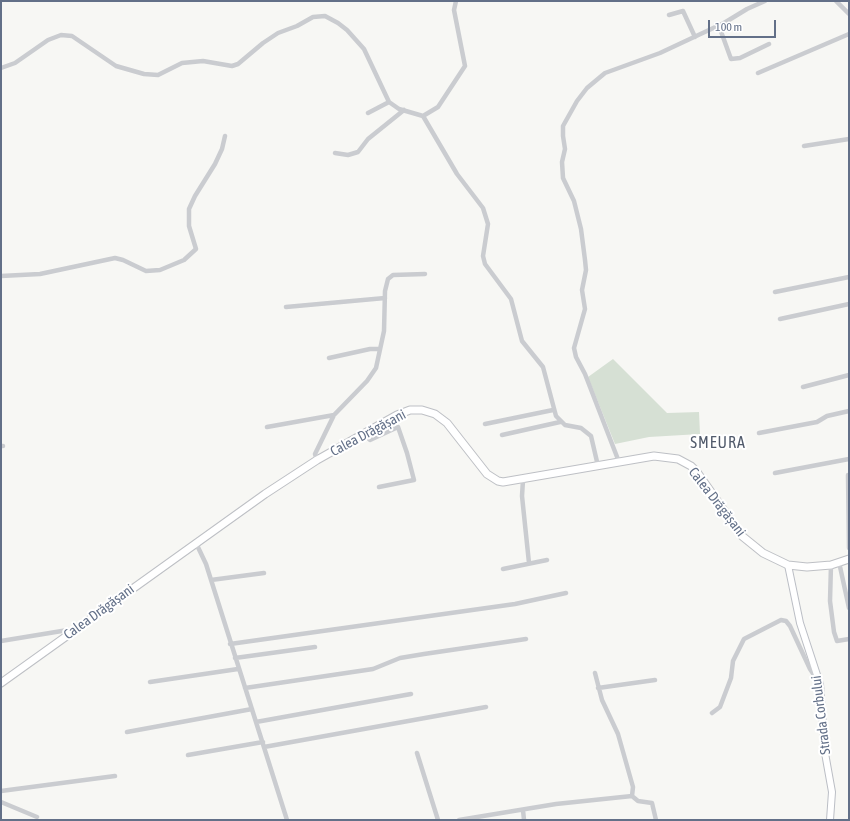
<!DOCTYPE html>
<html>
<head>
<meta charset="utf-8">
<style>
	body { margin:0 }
	#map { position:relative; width:850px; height:821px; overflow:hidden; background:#f7f7f4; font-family:"Asap Condensed",sans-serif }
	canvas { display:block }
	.frame { position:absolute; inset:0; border:2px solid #637088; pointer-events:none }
	.scale { position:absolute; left:708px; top:20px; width:68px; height:18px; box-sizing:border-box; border:2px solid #637088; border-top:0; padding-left:5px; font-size:12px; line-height:14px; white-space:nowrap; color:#637088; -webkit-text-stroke:3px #fff; paint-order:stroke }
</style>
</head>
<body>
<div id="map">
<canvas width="850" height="821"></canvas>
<div class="frame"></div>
<div class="scale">100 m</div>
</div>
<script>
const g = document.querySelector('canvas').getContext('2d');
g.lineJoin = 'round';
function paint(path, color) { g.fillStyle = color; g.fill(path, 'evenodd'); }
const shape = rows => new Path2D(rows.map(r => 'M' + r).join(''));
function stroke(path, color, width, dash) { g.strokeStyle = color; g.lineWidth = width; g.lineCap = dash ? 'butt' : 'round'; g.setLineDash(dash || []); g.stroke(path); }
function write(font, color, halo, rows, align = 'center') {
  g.font = font + ' "Asap Condensed",sans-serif'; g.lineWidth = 4; g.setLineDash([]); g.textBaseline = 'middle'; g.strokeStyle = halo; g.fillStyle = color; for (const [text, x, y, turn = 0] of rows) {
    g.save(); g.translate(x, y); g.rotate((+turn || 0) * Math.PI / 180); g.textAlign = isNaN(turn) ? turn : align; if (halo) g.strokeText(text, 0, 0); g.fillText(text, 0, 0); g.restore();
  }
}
const green = shape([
	[613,359,667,413,699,412,700,434,649,437,615,444,588,377]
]);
const street = shape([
	[836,1,849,14],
	[669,15,683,11,695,37],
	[719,26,731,59,740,58,769,44],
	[1,68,15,63,48,40,61,35,72,36,116,66,144,74,158,75,182,63,203,61,232,66,238,64,263,43,278,33,297,26,313,17,325,16,338,23,347,30,364,49,389,102,399,109,423,116,457,174,483,208,488,224,483,256,485,264,511,299,522,341,543,367,556,416,565,425,581,428,591,436,598,466],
	[758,73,849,34],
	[368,113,389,102],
	[423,116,438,107,465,66,454,10,456,1],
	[804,146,849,139],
	[335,153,348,155,358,152,368,139,404,110],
	[1,276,40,274,115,258,123,260,146,271,160,270,184,260,196,249,189,226,189,209,195,196,215,164,222,149,225,136],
	[775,292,849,277],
	[286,307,385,298],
	[780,319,849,304],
	[329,358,370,349,380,349],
	[803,387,849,375],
	[485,424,553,410],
	[267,427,334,415],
	[759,433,817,422,827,416,849,411],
	[364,434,370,440,398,427,407,453,414,480,379,487],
	[502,435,560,422],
	[1,446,3,446],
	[317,460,315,454,334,415,367,381,376,368,384,331,385,291,388,279,393,275,425,274],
	[619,462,585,374,576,357,574,348,585,309,582,290,586,270,585,260,581,229,574,201,563,178,562,162,565,149,563,136,563,126,577,101,587,88,605,73,660,53,724,23,747,9,765,1],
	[775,473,849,459],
	[848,475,849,548],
	[523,480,522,496,529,563],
	[196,543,206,564,287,820],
	[839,562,849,608],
	[831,565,830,601,834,632,837,641,849,639],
	[503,569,547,560],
	[211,580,264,573],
	[1,641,74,629],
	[230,644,515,604,566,593],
	[235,658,315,647],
	[595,673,602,700,618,734,633,787,632,796],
	[150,682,238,669],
	[245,688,373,669,400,658,424,654,526,639],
	[598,688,655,680],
	[712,713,720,707,731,678,733,661,744,639,781,620,786,621,790,626,810,669,818,681],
	[256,722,411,694],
	[127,732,252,709],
	[264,747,486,707],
	[417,753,438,820],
	[188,755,263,742],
	[1,791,115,776],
	[1,802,37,817],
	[523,810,524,820],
	[459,820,556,804,632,796,638,801,652,803,656,820]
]);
const secondary = shape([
	[788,565,800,623,820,684,825,753,832,792,830,820]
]);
const primary = shape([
	[1,683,265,494,317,460,397,415,410,410,422,410,435,414,447,423,487,474,498,481,503,482,654,456,678,459,691,466,697,472,742,536,763,553,788,565,807,567,831,565,849,559]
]);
const streetNames = [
	["Calea Drăgășani",368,433,-28],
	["Calea Drăgășani",717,502,52],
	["Calea Drăgășani",99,612,-36],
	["Strada Corbului",821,715,-97]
];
const quarterNames = [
	["SMEURA",718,443]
];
paint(green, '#d6e0d4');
stroke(secondary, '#bbbec5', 8);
stroke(primary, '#bec0c5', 9);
stroke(street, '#caccd0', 4.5);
stroke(secondary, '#fff', 6);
stroke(primary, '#fff', 7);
write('14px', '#637088', '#fff', streetNames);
g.letterSpacing = '1px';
write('16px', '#525b6c', '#fff', quarterNames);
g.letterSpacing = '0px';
</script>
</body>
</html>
